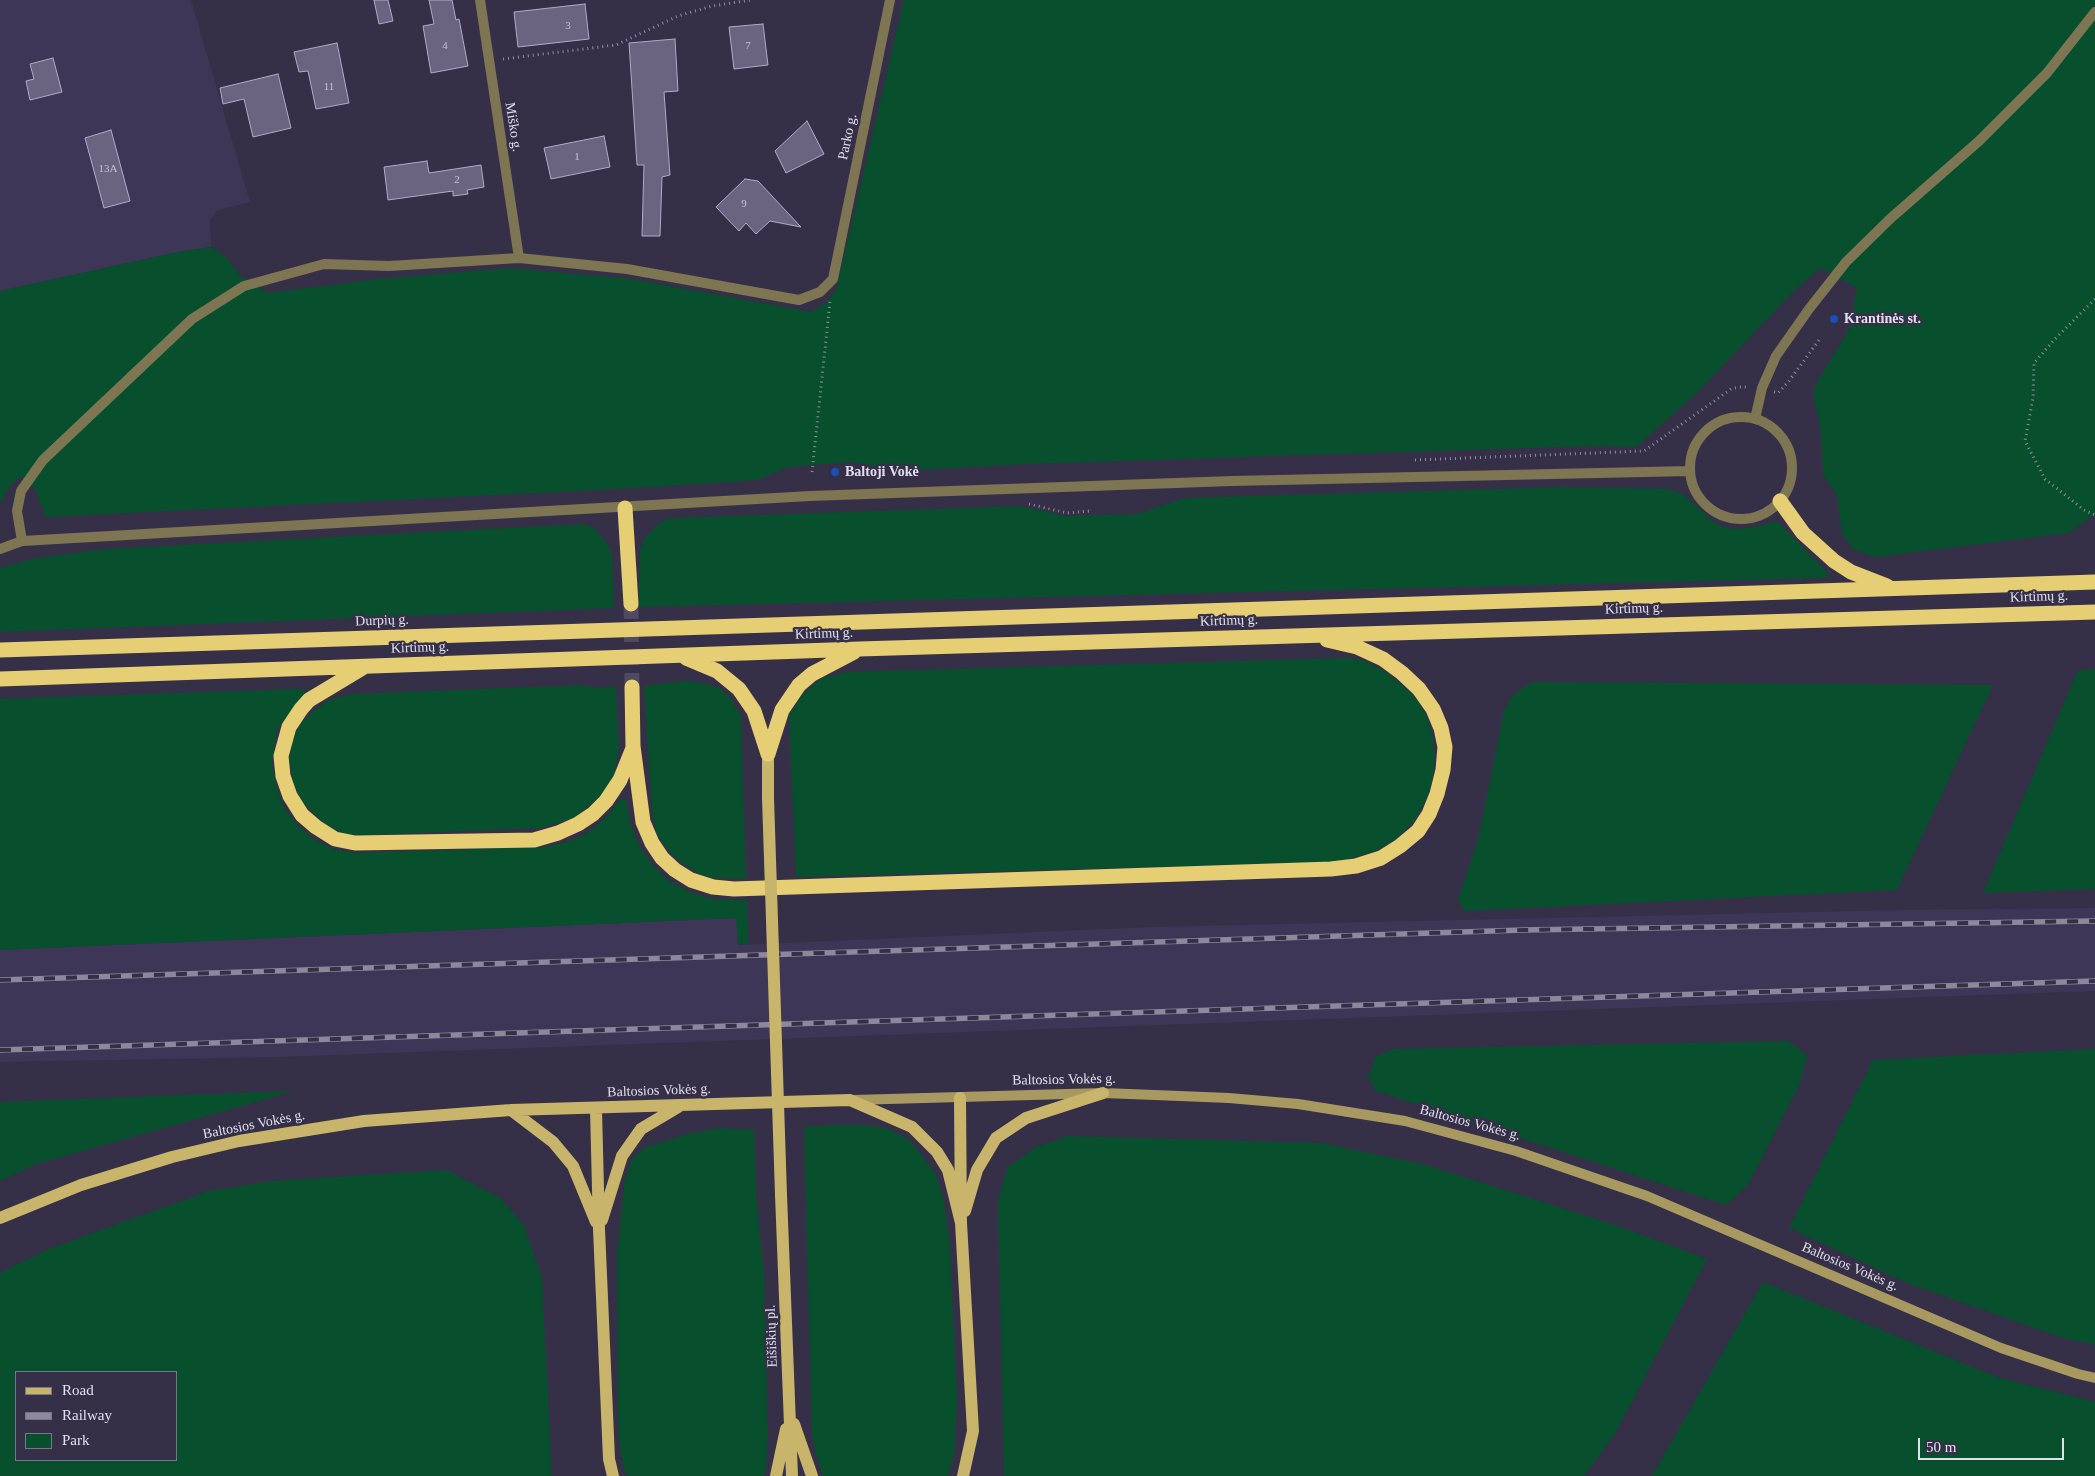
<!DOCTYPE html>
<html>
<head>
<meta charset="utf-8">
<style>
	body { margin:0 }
	#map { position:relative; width:2095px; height:1476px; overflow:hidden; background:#352f48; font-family:"Times New Roman",serif }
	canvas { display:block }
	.legend { position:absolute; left:15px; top:1371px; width:162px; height:90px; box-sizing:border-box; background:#352f48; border:1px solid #7a758b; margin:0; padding:6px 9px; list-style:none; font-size:15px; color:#e2dfef }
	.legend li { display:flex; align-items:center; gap:10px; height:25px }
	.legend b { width:25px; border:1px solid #7a758b }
	.scale { position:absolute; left:1918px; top:1438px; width:146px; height:22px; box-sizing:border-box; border:2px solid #e2dfef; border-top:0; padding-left:6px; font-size:15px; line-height:18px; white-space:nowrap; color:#e2dfef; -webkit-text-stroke:4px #352f48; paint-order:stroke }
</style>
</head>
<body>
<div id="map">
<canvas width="2095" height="1476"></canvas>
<ul class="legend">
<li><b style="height:6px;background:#c8b46b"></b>Road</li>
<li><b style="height:6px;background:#8d889c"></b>Railway</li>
<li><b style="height:14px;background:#08502d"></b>Park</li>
</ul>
<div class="scale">50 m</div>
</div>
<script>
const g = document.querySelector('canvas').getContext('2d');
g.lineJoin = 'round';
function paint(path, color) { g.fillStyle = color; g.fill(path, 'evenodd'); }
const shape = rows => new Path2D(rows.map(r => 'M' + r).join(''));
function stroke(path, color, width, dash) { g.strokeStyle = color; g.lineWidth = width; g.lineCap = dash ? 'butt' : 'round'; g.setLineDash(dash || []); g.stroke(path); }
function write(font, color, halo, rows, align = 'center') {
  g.font = font + ' "Times New Roman",serif'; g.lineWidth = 5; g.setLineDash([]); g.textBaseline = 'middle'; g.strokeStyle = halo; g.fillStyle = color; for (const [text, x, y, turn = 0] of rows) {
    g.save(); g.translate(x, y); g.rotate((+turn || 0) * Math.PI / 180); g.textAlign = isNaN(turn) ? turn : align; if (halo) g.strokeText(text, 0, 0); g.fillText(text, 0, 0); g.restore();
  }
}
const built = shape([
	[0,0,191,0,250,202,216,211,210,221,211,247,178,252,0,291],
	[2095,908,2095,991,279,1057,0,1062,0,950,737,918,738,945,1151,927,1903,910]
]);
const green = shape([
	[904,0,2095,0,2095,514,2069,533,1875,557,1853,549,1842,533,1837,495,1824,477,1820,425,1813,395,1817,382,1850,328,1857,288,1820,268,1793,292,1696,394,1636,447,1592,446,1025,464,901,471,853,462,788,467,758,480,618,489,46,517,35,489,20,477,9,487,0,504,0,291,178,252,211,247,226,257,240,276,268,293,379,279,510,268,631,279,811,312,826,303,836,290],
	[1563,487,1668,489,1684,495,1710,519,1720,526,1733,529,1747,528,1775,522,1780,524,1829,574,1827,577,1824,578,639,607,640,550,644,539,657,525,667,519,675,518,1020,506,1066,516,1138,514,1184,498],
	[584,524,594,528,609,546,612,554,614,608,0,632,0,568,36,558,107,549],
	[1347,658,1362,660,1383,670,1407,689,1419,702,1427,717,1433,739,1435,758,1432,783,1426,800,1416,819,1394,841,1373,852,1338,862,796,877,789,716,803,694,822,678,847,672],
	[2095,669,2095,889,1983,893,2078,670],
	[685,681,707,684,721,689,732,700,741,716,746,879,713,878,699,874,680,862,667,849,657,834,652,813,644,686],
	[1532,682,1993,685,1897,890,1464,911,1458,900,1479,836,1504,711,1514,694],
	[583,685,598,688,616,687,619,747,615,773,604,792,592,804,574,818,542,828,366,835,344,834,329,827,315,815,301,800,294,784,289,759,292,739,301,723,317,708,331,699,354,694],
	[295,689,305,690,306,692,277,730,272,763,277,788,283,806,297,825,314,839,333,849,355,853,545,847,574,840,593,829,609,814,620,799,626,800,630,822,639,846,653,865,669,881,695,894,713,899,747,900,748,944,738,945,736,918,0,950,0,699],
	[1788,1041,1807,1055,1800,1084,1748,1185,1726,1205,1376,1091,1368,1077,1376,1057,1392,1049],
	[2095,1049,2095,1345,2057,1336,1907,1283,1789,1228,1873,1060],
	[295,1091,37,1164,0,1181,0,1102],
	[835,1125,865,1125,889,1129,910,1140,935,1173,944,1201,950,1247,957,1400,954,1456,948,1476,823,1476,818,1461,812,1436,804,1127],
	[719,1128,754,1130,756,1196,764,1274,768,1436,766,1469,764,1476,627,1476,623,1466,618,1434,617,1253,625,1180,632,1159,644,1148,688,1134],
	[1068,1136,1322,1143,1426,1165,1612,1224,1707,1259,1615,1434,1584,1476,1004,1476,998,1201,1007,1168,1036,1147],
	[447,1170,500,1198,524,1225,542,1278,552,1476,0,1476,0,1273,49,1249,209,1191,272,1181],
	[176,1372,176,1460,16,1460,16,1372],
	[1763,1282,1997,1377,2095,1402,2095,1476,1652,1476]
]);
const building = shape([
	[374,0,388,0,393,21,379,24,374,0],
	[429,0,452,0,456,20,459,19,468,66,431,73,423,26,434,24,429,0],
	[585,4,589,39,518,47,514,12,585,4],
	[763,24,768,65,734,69,729,27,763,24],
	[675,39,678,91,664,92,670,175,662,177,660,236,642,236,644,165,637,165,629,43,675,39],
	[337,43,349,103,316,109,308,71,299,72,294,52,337,43],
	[53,58,62,92,30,100,26,81,34,79,30,64,53,58],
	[278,74,291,128,253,137,244,99,223,104,220,88,278,74],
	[807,121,824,154,786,173,775,151,807,121],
	[111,130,130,201,104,208,85,138,111,130],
	[604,136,610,167,551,179,544,148,604,136],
	[427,161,429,173,481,165,484,187,467,190,468,194,453,196,453,191,388,200,384,167,427,161],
	[745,179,758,181,801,227,770,221,756,234,746,223,739,231,716,207,745,179]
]);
const highwayTunnel = shape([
	[631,604,632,687]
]);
const path = shape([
	[503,59,616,45,678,16,712,6,751,0],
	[2095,299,2055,339,2034,363,2033,398,2025,441,2045,479,2084,510,2095,515],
	[1774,392,1778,393,1789,381,1819,340],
	[1415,460,1644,451,1731,389,1739,387,1749,387],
	[812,472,830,302],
	[858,472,885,478],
	[1029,504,1067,513,1090,511]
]);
const street = shape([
	[480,0,519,258],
	'1690 468a51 51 0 1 1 102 0a51 51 0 1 1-102 0Z',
	[1755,419,1762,388,1776,356,1809,309,1846,262,1891,218,1979,141,2047,73,2095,12],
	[22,541,17,511,21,491,43,460,192,319,244,286,324,264,389,266,519,258,627,269,799,300,820,292,833,279,890,0],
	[0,549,22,541,810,496,1232,481,1690,471]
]);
const secondary = shape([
	[853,1100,1103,1093,1155,1095,1229,1098,1298,1104,1405,1121,1516,1151,1647,1196,2001,1348,2078,1374,2095,1378]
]);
const primary = shape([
	[768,754,768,798],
	[960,1098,961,1223,973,1431,963,1476],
	[596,1109,599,1229,609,1459,613,1476],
	[511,1110,553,1142,573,1166,596,1222],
	[781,1195,792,1476],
	[965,1211,977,1170,996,1138,1026,1118,1103,1093],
	[0,1218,81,1185,172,1157,239,1141,364,1121,511,1110,850,1100,912,1127,937,1152,948,1170,961,1223],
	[602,1220,622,1156,641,1129,678,1107],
	[794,1424,812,1476],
	[776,1476,786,1429]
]);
const highway = shape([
	[1780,501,1803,533,1834,561,1851,572,1887,586],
	[625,508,631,604],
	[0,650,2095,582],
	[686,658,717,671,739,689,754,711,768,754],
	[364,667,309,700,301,709,289,727,281,756,283,776,290,796,302,815,316,827,335,839,355,843,534,840,558,833,578,824,593,814,606,801,620,780,633,748],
	[0,679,859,649,2095,612],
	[632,687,633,746,643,822,652,843,662,858,675,870,691,880,713,887,734,889,1331,869,1356,866,1381,858,1400,846,1418,831,1429,814,1437,794,1443,770,1445,747,1441,728,1433,709,1419,689,1402,673,1383,659,1357,647,1327,640],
	[768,754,782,710,799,685,812,674,854,652]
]);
const rail = shape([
	[0,980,1523,930,2095,921],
	[0,1050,2095,981]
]);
const primaryBridge = shape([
	[768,798,781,1195]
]);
const markers = [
	[1834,319,5,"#1a4fb4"],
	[835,472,5,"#1a4fb4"]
];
const numberNames = [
	["3",568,26],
	["4",445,46],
	["7",748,46],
	["11",329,87],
	["1",577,157],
	["13A",108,169],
	["2",457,180],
	["9",744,204]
];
const streetNames = [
	["Miško g.",513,127,81],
	["Parko g.",848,137,-78],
	["Kirtimų g.",2039,597,-2],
	["Kirtimų g.",1634,609,-2],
	["Durpių g.",382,621,-2],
	["Kirtimų g.",1229,621,-2],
	["Kirtimų g.",824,634,-2],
	["Kirtimų g.",420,648,-2],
	["Baltosios Vokės g.",1064,1080,-1],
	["Baltosios Vokės g.",659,1091,-2],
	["Baltosios Vokės g.",1470,1123,15],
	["Baltosios Vokės g.",254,1125,-11],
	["Baltosios Vokės g.",1850,1267,23],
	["Eišiškių pl.",772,1336,-92]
];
const poiNames = [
	["Krantinės st.",1844,319],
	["Baltoji Vokė",845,472]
];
paint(built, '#3e3656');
paint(green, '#08502d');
paint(building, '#6a6480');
stroke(building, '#b1abca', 1);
stroke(highwayTunnel, '#4f4961', 15, [15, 8]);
stroke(path, '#928da2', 3, [1, 4]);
stroke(street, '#7e7552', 10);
stroke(secondary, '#a89961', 10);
stroke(primary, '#c8b46b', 12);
stroke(highway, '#e5ce74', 15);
stroke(rail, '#8d889c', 5.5);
stroke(rail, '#352f48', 4, [11]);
stroke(primaryBridge, '#c8b46b', 12);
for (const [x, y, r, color] of markers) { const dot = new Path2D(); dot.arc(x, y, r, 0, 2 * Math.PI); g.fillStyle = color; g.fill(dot); stroke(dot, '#352f48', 2); }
write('11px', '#c4c0d3', null, numberNames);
write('14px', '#e2dfef', '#352f48', streetNames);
write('bold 14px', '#e2dfef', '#352f48', poiNames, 'left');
</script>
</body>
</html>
